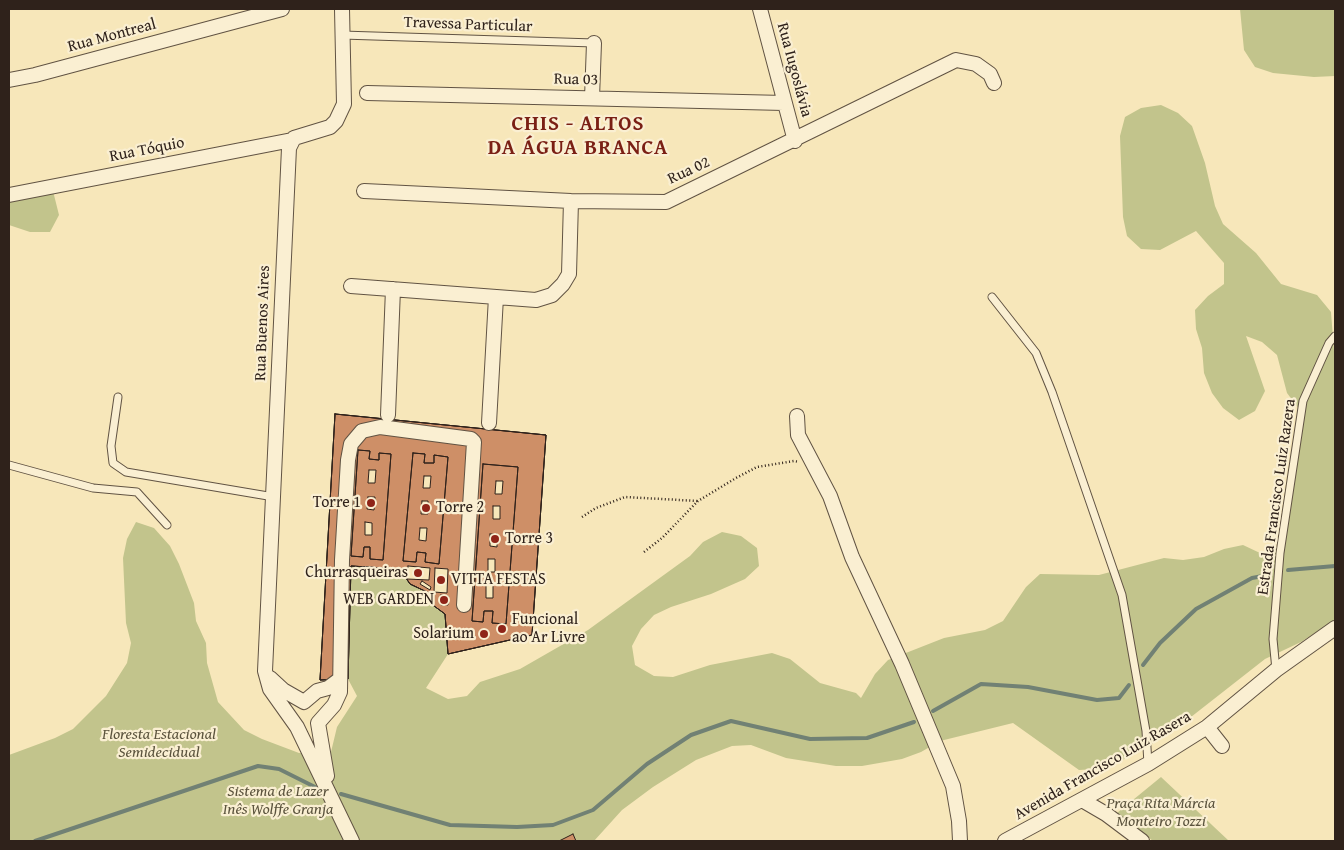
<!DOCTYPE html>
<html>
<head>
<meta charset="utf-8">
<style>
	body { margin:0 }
	#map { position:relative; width:1344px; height:850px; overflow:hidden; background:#f7e7ba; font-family:"Gentium Book Plus",serif }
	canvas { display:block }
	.frame { position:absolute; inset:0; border:10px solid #2f221b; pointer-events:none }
</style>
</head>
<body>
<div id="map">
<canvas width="1344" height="850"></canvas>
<div class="frame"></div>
</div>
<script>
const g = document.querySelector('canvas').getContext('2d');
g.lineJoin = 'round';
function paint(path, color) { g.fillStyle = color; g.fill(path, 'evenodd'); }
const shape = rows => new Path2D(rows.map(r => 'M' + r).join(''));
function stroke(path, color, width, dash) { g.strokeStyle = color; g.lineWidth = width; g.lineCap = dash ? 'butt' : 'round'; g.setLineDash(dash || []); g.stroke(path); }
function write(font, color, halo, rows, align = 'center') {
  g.font = font + ' "Gentium Book Plus",serif'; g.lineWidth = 4.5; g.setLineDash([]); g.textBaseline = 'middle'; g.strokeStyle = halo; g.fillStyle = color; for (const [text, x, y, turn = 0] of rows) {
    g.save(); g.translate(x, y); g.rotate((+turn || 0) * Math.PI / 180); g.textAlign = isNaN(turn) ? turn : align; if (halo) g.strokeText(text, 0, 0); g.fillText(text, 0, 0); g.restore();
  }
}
const green = shape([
	[1240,9,1335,9,1335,76,1314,77,1273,73,1255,67,1244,50],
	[1161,105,1178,113,1192,126,1205,163,1215,206,1223,224,1256,253,1281,284,1317,295,1331,312,1335,364,1335,620,1301,642,1265,659,1168,735,1117,763,1098,769,1079,770,1013,723,940,741,921,752,902,759,862,766,836,766,786,758,751,745,732,746,696,760,653,787,622,810,594,841,9,841,9,755,55,738,73,729,106,696,127,663,131,643,126,623,123,558,127,539,136,522,154,528,170,546,179,564,194,603,196,621,206,643,207,663,218,702,244,730,262,739,299,753,331,752,337,727,357,696,348,679,351,566,400,569,410,584,429,593,430,603,445,614,448,654,426,688,448,699,467,696,480,682,520,669,588,630,690,556,703,542,722,532,741,536,757,548,759,566,745,579,711,594,671,607,654,615,641,629,632,646,635,665,654,676,673,677,710,665,772,653,790,659,820,683,856,693,861,698,875,674,888,660,944,638,985,630,1003,621,1026,587,1040,574,1099,575,1164,558,1183,560,1204,557,1224,549,1243,545,1260,553,1278,547,1299,409,1287,393,1277,355,1262,342,1246,336,1265,391,1255,411,1239,420,1223,408,1212,393,1204,373,1202,348,1196,329,1195,310,1208,296,1224,284,1224,263,1196,231,1160,250,1141,249,1127,236,1123,217,1120,136,1125,117,1141,108],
	[52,187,59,215,50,232,30,232,9,225,9,199],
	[1161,777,1229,841,1153,841,1117,813]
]);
const stream = shape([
	[1288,570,1335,566],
	[1143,665,1160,643,1196,609,1252,578,1268,575],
	[933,711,981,684,1028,687,1097,700,1119,698,1129,685],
	[341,794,450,825,517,827,553,825,593,810,647,764,691,735,731,721,810,739,867,738,914,722],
	[35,841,258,766,279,769,319,789]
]);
const building = shape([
	[335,414,546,435,532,635,448,654,445,614,430,603,429,593,410,584,400,569,351,566,348,679,320,680,335,414],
	[358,450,370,451,369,459,379,460,379,453,391,454,383,560,370,559,370,547,364,547,363,557,351,556,358,450],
	[335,414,546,435,532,635,448,654,445,614,430,603,429,593,410,584,400,569,351,566,348,679,320,680,335,414],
	[413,453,425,454,424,463,434,463,434,455,448,457,439,564,425,562,426,553,417,552,416,562,403,561,413,453],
	[335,414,546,435,532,635,448,654,445,614,430,603,429,593,410,584,400,569,351,566,348,679,320,680,335,414],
	[483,464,518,467,506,624,492,623,493,611,484,611,483,622,472,621,483,464],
	[358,450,370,451,369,459,379,460,379,453,391,454,383,560,370,559,370,547,364,547,363,557,351,556,358,450],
	[413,453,425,454,424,463,434,463,434,455,448,457,439,564,425,562,426,553,417,552,416,562,403,561,413,453],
	[483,464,518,467,506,624,492,623,493,611,484,611,483,622,472,621,483,464],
	[369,470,376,470,375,483,368,483,369,470],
	[424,476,431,476,430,488,423,488,424,476],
	[496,481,503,481,502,494,495,494,496,481],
	[368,497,375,497,374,510,367,509,368,497],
	[422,501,428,501,428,514,421,514,422,501],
	[493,506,500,506,500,519,493,519,493,506],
	[365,522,372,523,372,535,365,535,365,522],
	[420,528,427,528,426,541,419,540,420,528],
	[490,534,497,534,497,547,490,546,490,534],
	[488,559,495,559,495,572,488,572,488,559],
	[408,566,430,568,429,580,407,579,408,566],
	[435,568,448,569,447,593,434,592,435,568],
	[422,581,431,587,430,590,420,584,422,581],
	[486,585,493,585,493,598,486,598,486,585],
	[441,595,448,596,448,605,441,605,441,595],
	[573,834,576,841,559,841,573,834]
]);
const path = shape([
	[582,517,596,508,625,497,698,501],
	[644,552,662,538,698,501,736,478,757,467,794,461,799,462]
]);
const lane = shape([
	[342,35,594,43],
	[992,297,1036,353,1052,392,1122,595,1146,731,1148,764],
	[118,397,111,446,113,463,126,472,274,497],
	[9,465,93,488,137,492,167,525],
	[1276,670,1273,639,1280,553,1303,401,1329,343,1335,336]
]);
const street = shape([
	[342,9,344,104,336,121,330,127,294,138,289,148,265,671,270,689,297,727,352,841],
	[760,9,795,141],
	[9,80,35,75,282,9],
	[367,93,784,103],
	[592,98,594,43],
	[364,191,571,201,666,202,956,60,976,64,990,74,994,83],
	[9,195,292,140],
	[351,286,536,300,552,295,563,284,569,274,571,201],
	[388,415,393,289],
	[797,416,798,435,830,496,852,557,902,664,953,786,959,821,960,841],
	[489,423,496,297],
	[270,678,283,690,304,702,317,691,328,688,340,679],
	[1207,727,1222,746],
	[327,776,318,723,334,705,340,692,342,560,348,460,351,444,362,431,380,427,471,439,474,442,464,605],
	[1082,800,1106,814,1142,841],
	[1005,841,1148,764,1207,727,1276,670,1335,628]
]);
const markers = [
	[371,503,5,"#8f2418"],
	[426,508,5,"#8f2418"],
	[495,539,5,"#8f2418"],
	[418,573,5,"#8f2418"],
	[441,580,5,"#8f2418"],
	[444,600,5,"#8f2418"],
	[502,629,5,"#8f2418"],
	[484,634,5,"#8f2418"]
];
const streetNames = [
	["Travessa Particular",468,25,2],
	["Rua Montreal",112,36,-15],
	["Rua Iugoslávia",794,70,75],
	["Rua 03",576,80,1],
	["Rua Tóquio",147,150,-11],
	["Rua 02",689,171,-25],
	["Rua Buenos Aires",263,323,-88],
	["Estrada Francisco Luiz Razera",1277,497,-82],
	["Avenida Francisco Luiz Rasera",1103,766,-30]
];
const poiNames = [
	["Torre 1",361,503],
	["Torre 2",436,508,"left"],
	["Torre 3",505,539,"left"],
	["Churrasqueiras",408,573],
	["VITTA FESTAS",451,580,"left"],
	["WEB GARDEN",434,600],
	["Funcional",512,620,"left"],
	["ao Ar Livre",512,638,"left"],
	["Solarium",474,634]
];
const parkNames = [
	["Floresta Estacional",159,735],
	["Semidecidual",159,753],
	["Sistema de Lazer",278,792],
	["Inês Wolffe Granja",278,810],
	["Praça Rita Márcia",1161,804],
	["Monteiro Tozzi",1161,822]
];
const districtNames = [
	["CHIS - ALTOS",578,125],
	["DA ÁGUA BRANCA",578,149]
];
paint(green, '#c2c48c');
stroke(stream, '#718174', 4);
paint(building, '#ce8f67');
stroke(building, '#2f221b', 1);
stroke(lane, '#615343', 9);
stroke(street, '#615343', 16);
stroke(path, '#2f221b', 2.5, [1, 2.5]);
stroke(lane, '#faefd2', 7);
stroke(street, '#faefd2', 14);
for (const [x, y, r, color] of markers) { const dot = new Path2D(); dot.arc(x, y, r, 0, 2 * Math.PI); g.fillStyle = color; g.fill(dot); stroke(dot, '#faefd2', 2); }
write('16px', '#2f221b', '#faefd2', streetNames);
write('16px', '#2f221b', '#faefd2', poiNames, 'right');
write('italic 16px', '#5b533d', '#faefd2', parkNames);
g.letterSpacing = '1px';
write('bold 21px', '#7a1f14', '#faefd2', districtNames);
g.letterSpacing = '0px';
</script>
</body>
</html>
